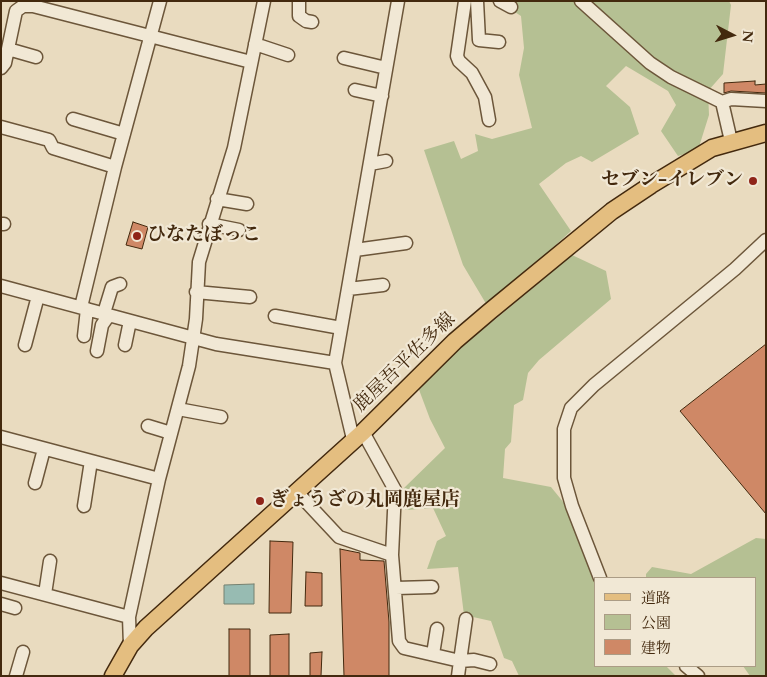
<!DOCTYPE html>
<html>
<head>
<meta charset="utf-8">
<style>
	body { margin:0 }
	#map { position:relative; width:767px; height:677px; overflow:hidden; background:#e9dbbf; font-family:Cardo,"Noto Serif JP",serif }
	canvas { display:block }
	.frame { position:absolute; inset:0; border:2px solid #43290e; pointer-events:none }
	.legend { position:absolute; left:594px; top:577px; width:162px; height:90px; box-sizing:border-box; background:#f1e8d5; border:1px solid #ab9c85; margin:0; padding:6px 9px; list-style:none; font-size:15px; color:#43290e }
	.legend li { display:flex; align-items:center; gap:10px; height:25px }
	.legend b { width:25px; border:1px solid #ab9c85 }
	.north { position:absolute; left:707px; top:10px; width:50px; height:50px; -webkit-text-stroke:4px #f1e8d5; paint-order:stroke; rotate:95deg; font-size:14px; font-weight:700; line-height:20px; text-align:center; color:#43290e }
	.north::after { content:''; display:block; margin:auto; width:18px; height:22px; background:#43290e; clip-path:polygon(50% 0,100% 100%,50% 72%,0 100%) }
</style>
</head>
<body>
<div id="map">
<canvas width="767" height="677"></canvas>
<div class="frame"></div>
<ul class="legend">
<li><b style="height:6px;background:#e4be80"></b>道路</li>
<li><b style="height:14px;background:#b5c093"></b>公園</li>
<li><b style="height:14px;background:#cf8866"></b>建物</li>
</ul>
<div class="north">N</div>
</div>
<script>
const g = document.querySelector('canvas').getContext('2d');
g.lineJoin = 'round';
function paint(path, color) { g.fillStyle = color; g.fill(path, 'evenodd'); }
const shape = rows => new Path2D(rows.map(r => 'M' + r).join(''));
function stroke(path, color, width, dash) { g.strokeStyle = color; g.lineWidth = width; g.lineCap = dash ? 'butt' : 'round'; g.setLineDash(dash || []); g.stroke(path); }
function write(font, color, halo, rows, align = 'center') {
  g.font = font + ' Cardo,"Noto Serif JP",serif'; g.lineWidth = 4.5; g.setLineDash([]); g.textBaseline = 'middle'; g.strokeStyle = halo; g.fillStyle = color; for (const [text, x, y, turn = 0] of rows) {
    g.save(); g.translate(x, y); g.rotate((+turn || 0) * Math.PI / 180); g.textAlign = isNaN(turn) ? turn : align; if (halo) g.strokeText(text, 0, 0); g.fillText(text, 0, 0); g.restore();
  }
}
const green = shape([
	[498,1,729,1,731,5,723,74,708,91,709,115,698,150,678,156,661,131,676,105,668,91,626,66,606,86,630,107,639,134,592,162,581,156,566,163,539,184,571,231,488,307,463,265,424,150,454,141,461,159,478,151,475,134,492,139,532,128,519,75,524,48,521,16],
	[572,255,606,271,611,299,539,360,528,373,523,400,514,405,511,442,505,449,503,478,551,487,564,503,571,517,596,583,596,666,666,666,676,676,519,676,512,661,504,658,491,621,464,615,458,567,427,569,437,541,446,536,433,508,406,510,402,504,404,488,445,448,430,419,418,387,466,342,497,318],
	[756,538,766,539,766,676,750,676,743,666,756,666,756,578,646,578,646,574,652,567,691,574]
]);
const water = shape([
	[254,584,254,604,224,604,224,585,254,584]
]);
const building = shape([
	[755,81,755,85,766,84,766,93,731,91,724,93,724,83,755,81],
	[133,222,148,227,142,249,126,245,133,222],
	[766,344,766,514,680,411,766,344],
	[270,541,293,542,291,613,269,613,270,541],
	[340,549,360,553,360,560,384,561,389,622,389,676,344,676,340,549],
	[306,572,322,573,322,606,305,606,306,572],
	[229,629,250,629,250,676,229,676,229,629],
	[289,634,289,676,270,676,270,635,289,634],
	[322,652,321,676,310,676,310,653,322,652]
]);
const minor = shape([
	[299,1,299,16,306,21,312,22],
	[465,1,457,56,459,61,472,73,485,97,489,120],
	[477,1,479,40,499,42],
	[500,1,511,7],
	[581,1,650,63,671,77,722,102,731,141],
	[255,44,288,55],
	[8,49,36,57],
	[344,58,386,68],
	[1,68,5,63,16,11,23,6,33,6,251,62],
	[355,90,382,96],
	[722,102,731,99,766,101],
	[73,119,124,134],
	[1,127,49,140,53,148,115,167],
	[370,164,386,161],
	[217,199,247,204],
	[1,224,4,224],
	[209,224,239,230],
	[355,250,406,243],
	[1,286,216,344,335,363],
	[348,289,383,285],
	[196,292,250,297],
	[81,307,115,167,160,1],
	[104,313,112,287,120,284],
	[275,316,341,328],
	[84,336,87,309],
	[25,345,38,296],
	[125,345,130,321],
	[97,351,102,325,109,315],
	[178,409,221,417],
	[148,426,171,433],
	[363,432,395,490,392,555,399,641,404,648,460,661,458,676],
	[1,437,159,479],
	[353,439,335,363,398,1],
	[35,483,44,449],
	[296,491,339,537,392,555],
	[84,506,91,461],
	[600,578,572,506,564,478,564,429,571,408,594,385,735,269,766,240],
	[1,583,129,617],
	[396,588,432,587],
	[45,594,50,561],
	[1,604,15,608],
	[466,619,460,661,474,660,490,664],
	[130,646,129,617,159,479,189,366,196,319,199,262,234,148,264,1],
	[433,654,437,629],
	[686,666,698,676],
	[16,676,23,652]
]);
const major = shape([
	[113,676,130,646,146,628,363,432,455,341,489,312,612,211,651,185,712,148,766,133]
]);
const markers = [
	[753,181,5,"#8f2418"],
	[137,236,5,"#8f2418"],
	[260,501,5,"#8f2418"]
];
const poiNames = [
	["セブン-イレブン",743,181,"right"],
	["ひなたぼっこ",147,236],
	["ぎょうざの丸岡鹿屋店",270,501]
];
const streetNames = [
	["鹿屋吾平佐多線",405,363,-44]
];
paint(green, '#b5c093');
paint(water, '#97bbb2');
stroke(water, '#758170', 1);
paint(building, '#cf8866');
stroke(building, '#43290e', 1);
stroke(minor, '#6c563a', 15);
stroke(major, '#43290e', 19);
stroke(minor, '#f1e8d5', 12);
stroke(major, '#e4be80', 16);
for (const [x, y, r, color] of markers) { const dot = new Path2D(); dot.arc(x, y, r, 0, 2 * Math.PI); g.fillStyle = color; g.fill(dot); stroke(dot, '#f1e8d5', 2); }
write('bold 19px', '#43290e', '#f1e8d5', poiNames, 'left');
write('19px', '#43290e', '#f1e8d5', streetNames);
</script>
</body>
</html>
